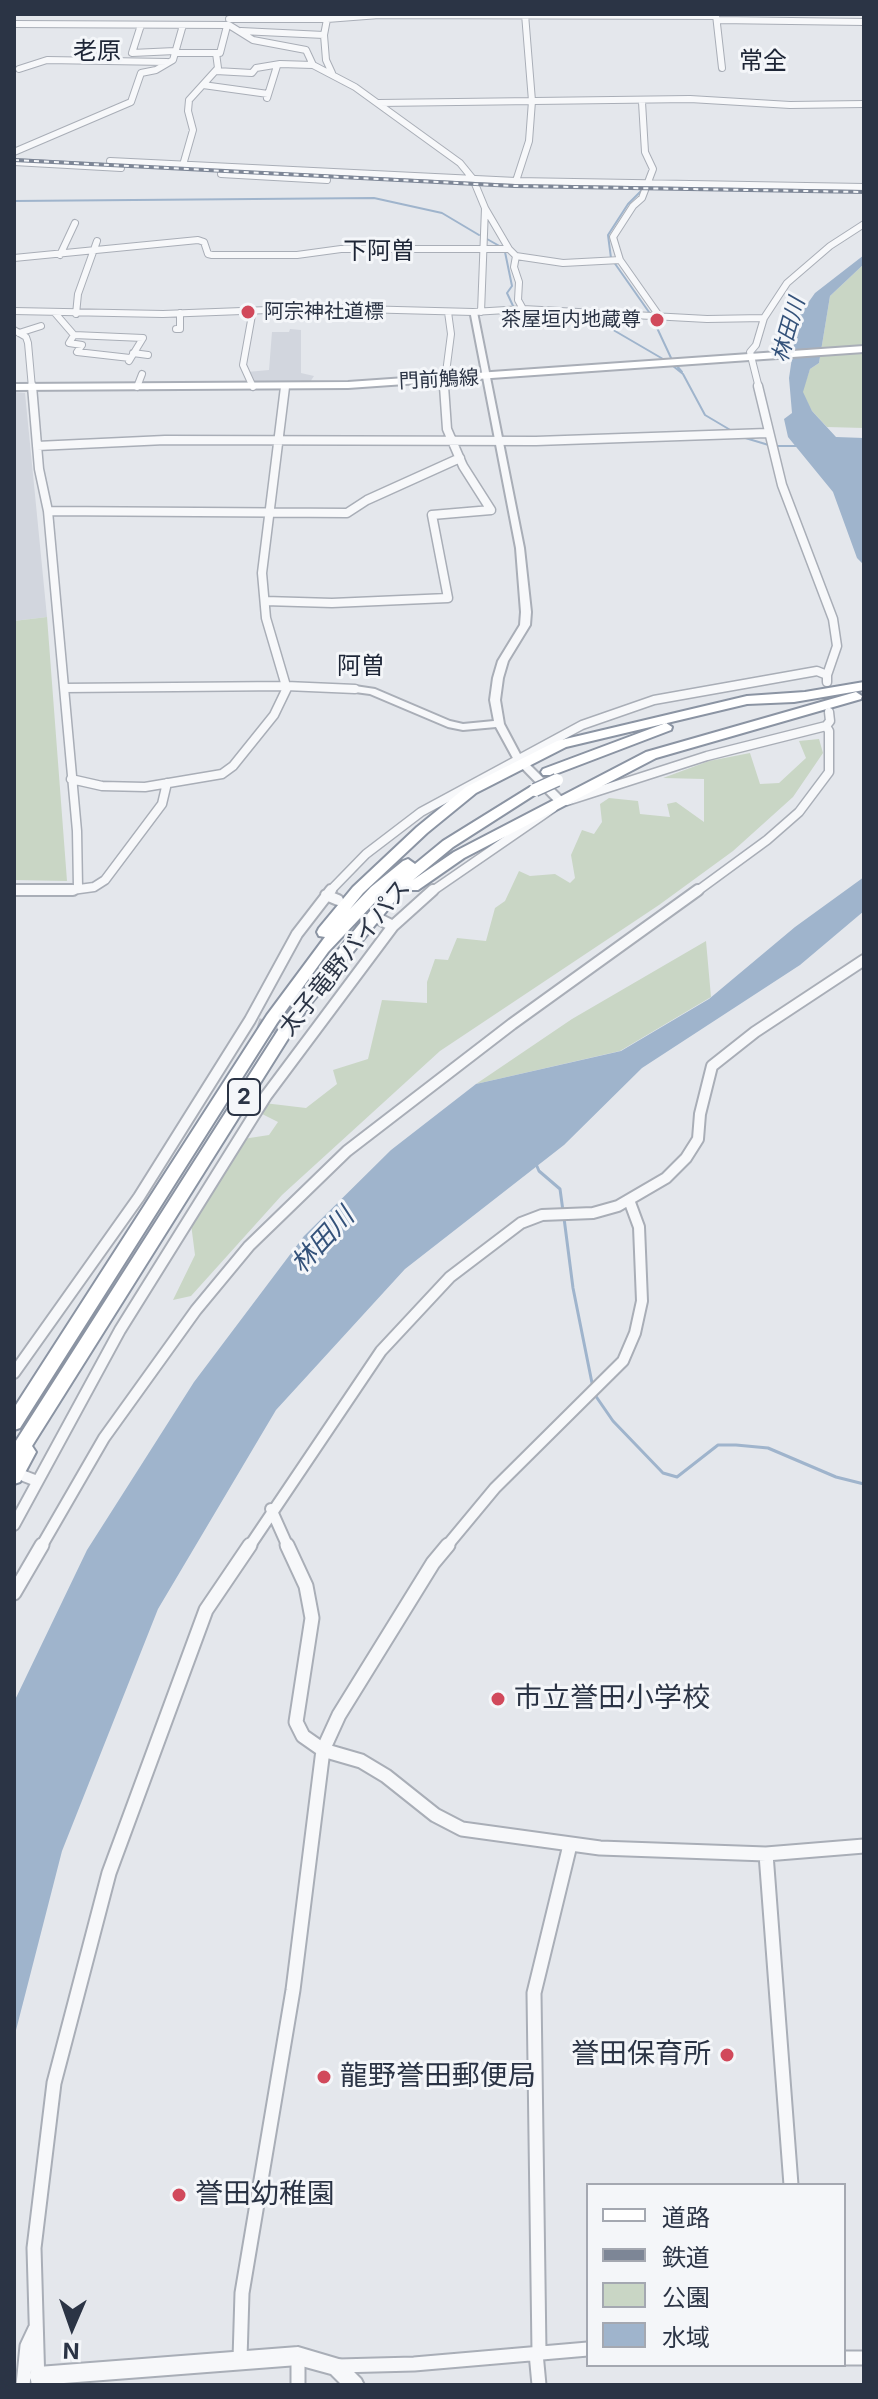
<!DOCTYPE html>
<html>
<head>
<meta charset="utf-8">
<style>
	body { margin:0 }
	#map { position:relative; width:878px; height:2399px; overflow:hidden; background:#e4e7ec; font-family:Inter,"Noto Sans JP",sans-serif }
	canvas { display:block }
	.frame { position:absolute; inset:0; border:16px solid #2b3445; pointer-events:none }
	.legend { position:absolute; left:586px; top:2183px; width:260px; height:184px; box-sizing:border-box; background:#f4f6f9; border:2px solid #a4a8b1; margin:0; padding:10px 14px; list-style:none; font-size:24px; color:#2b3445 }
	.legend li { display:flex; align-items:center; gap:16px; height:40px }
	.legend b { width:40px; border:2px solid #a4a8b1 }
	.north { position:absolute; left:32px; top:2287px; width:80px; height:80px; -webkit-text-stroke:6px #f4f6f9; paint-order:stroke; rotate:182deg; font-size:22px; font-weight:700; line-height:32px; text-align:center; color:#2b3445 }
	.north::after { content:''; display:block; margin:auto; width:28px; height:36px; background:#2b3445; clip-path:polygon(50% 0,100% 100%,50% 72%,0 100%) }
</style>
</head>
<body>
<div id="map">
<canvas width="878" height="2399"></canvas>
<div class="frame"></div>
<ul class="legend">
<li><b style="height:10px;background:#fff"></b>道路</li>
<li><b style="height:10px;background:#7d8696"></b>鉄道</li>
<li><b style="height:22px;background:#c9d6c5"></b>公園</li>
<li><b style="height:22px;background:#9fb4cc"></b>水域</li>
</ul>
<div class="north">N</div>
</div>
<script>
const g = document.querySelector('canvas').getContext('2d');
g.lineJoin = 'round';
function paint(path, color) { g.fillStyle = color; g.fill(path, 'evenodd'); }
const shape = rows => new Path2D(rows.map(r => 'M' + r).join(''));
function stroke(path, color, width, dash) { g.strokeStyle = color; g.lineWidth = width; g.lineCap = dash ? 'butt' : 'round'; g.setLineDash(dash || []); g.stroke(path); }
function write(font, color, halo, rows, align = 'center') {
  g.font = font + ' Inter,"Noto Sans JP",sans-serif'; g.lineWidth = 6; g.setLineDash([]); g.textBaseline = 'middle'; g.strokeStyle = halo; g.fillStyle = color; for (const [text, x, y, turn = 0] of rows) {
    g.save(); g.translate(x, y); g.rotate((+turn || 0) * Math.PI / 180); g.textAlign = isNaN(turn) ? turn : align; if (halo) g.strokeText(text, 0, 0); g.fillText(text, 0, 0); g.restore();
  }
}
const built = shape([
	[290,329,301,330,301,373,314,376,310,382,254,382,247,372,269,370,272,332,289,332],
	[14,392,25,393,47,617,14,621]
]);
const green = shape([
	[864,264,864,428,827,427,812,411,802,392,810,369,819,363,830,296],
	[47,617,67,881,14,880,14,621],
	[819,739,823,753,793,797,733,851,659,905,440,1051,282,1195,191,1296,173,1300,195,1255,191,1224,219,1183,243,1139,269,1135,278,1122,260,1113,264,1103,306,1108,337,1084,333,1070,368,1059,382,1000,427,1003,427,982,435,959,448,960,457,938,486,941,495,908,505,901,519,871,530,876,555,874,570,883,575,878,571,855,582,830,594,834,602,822,600,804,609,798,638,801,640,814,670,817,667,804,676,802,704,822,704,779,663,778,709,761,750,753,760,784,779,783,806,758,799,741],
	[706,941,711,997,620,1051,476,1084,572,1019]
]);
const water = shape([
	[864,255,864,264,830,296,819,363,810,369,803,392,812,411,836,437,864,438,864,565,857,558,833,492,788,437,784,419,792,413,789,378,798,317,815,293],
	[864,877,864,911,800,965,642,1068,564,1145,405,1269,276,1410,158,1609,62,1851,14,2038,14,1702,87,1550,194,1382,304,1236,391,1150,476,1084,621,1051,709,999,795,927]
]);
const streamFar1 = shape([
	[643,189,628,204,608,235,611,258,651,315,672,360,682,372],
	[14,201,374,198,442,213,479,235],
	[487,239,503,248],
	[505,252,512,286,507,293,514,308],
	[545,313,603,324,663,359],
	[673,366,683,374,705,415,732,431],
	[742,437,772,446,797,446]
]);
const stream = shape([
	[536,1164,539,1171,560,1189,563,1211],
	[564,1218,573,1288,593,1388],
	[595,1395,613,1421,663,1473,677,1477,718,1445,736,1445,768,1448,836,1477,864,1484]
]);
const minorTunnel = shape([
	[258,1023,296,1034]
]);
const minorFar3 = shape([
	[328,14,324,35,326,60,332,73],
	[716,15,722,68],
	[229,19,327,19,379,15,716,16],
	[718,20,864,22],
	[14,24,229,25,253,40,306,50,313,65],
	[141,25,132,53,175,51],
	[241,31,324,35],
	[174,53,220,53,227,26],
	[19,69,47,60,167,62],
	[216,71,252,73,256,68,280,64,313,65,355,87,460,163,473,179,485,208,481,312],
	[203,85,268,94],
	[267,98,277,66],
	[642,102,645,152,653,169,642,198,633,206,613,237,620,260,660,317],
	[379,103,690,99,790,105,864,104],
	[14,152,131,102,141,73,156,70,173,60,183,25],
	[110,161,516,181,864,187],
	[14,162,121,168],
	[183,165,193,130,188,111,189,100,218,68,216,53],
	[221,174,327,180],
	[516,181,529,141,532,101,525,14],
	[485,208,509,249],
	[60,255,75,223],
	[516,256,514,267,519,282,518,300,523,309],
	[14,258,198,240,204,242,208,254,212,255,297,255,341,249,509,249,516,256,563,263,620,260],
	[250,310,252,315,243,365,253,387],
	[14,311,163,314,321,308,473,312,523,309,707,319,764,318],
	[55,313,74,335,69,343,82,345,77,352,130,358],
	[76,314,78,294,97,241],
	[176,329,180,329,180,313],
	[14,330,26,337,28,343,32,388],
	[19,333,41,326],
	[74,335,143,338,129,361],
	[133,353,148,355],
	[137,387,142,374],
	[444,388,451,334,448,312],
	[759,388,750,352,756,345,764,318,787,283,830,246,864,224]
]);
const minorFar2 = shape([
	[32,386,39,469,48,511,77,831,78,887],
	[758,386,782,485,833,619,837,646,827,675],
	[285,387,262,573,266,618,286,686],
	[37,446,165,440,536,441,767,433],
	[48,511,347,513,367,500,460,458],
	[265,601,332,603,448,598,432,515,491,510,463,466,447,429,444,386],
	[64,688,286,686,355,689],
	[71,779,102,786,145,787,222,774,233,766,274,715,288,686],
	[567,801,707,756,826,726,830,721,829,712],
	[14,890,72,890,94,887,105,880,162,804,167,783],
	[329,892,366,854,421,812,582,725,654,700,817,671,827,675,827,682],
	[431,892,553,808],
	[696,892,767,840,799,812,829,772,829,731,826,726]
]);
const minorFar1 = shape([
	[14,890,73,890],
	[326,895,338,900],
	[381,920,393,926],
	[14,1373,139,1197,250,1020,297,934,331,890],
	[24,1476,37,1481],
	[271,1509,288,1547],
	[14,1525,120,1330,266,1096,393,926,433,890],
	[41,1547,104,1438,196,1310,249,1246,347,1151,512,1024,698,890],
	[249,1547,381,1351,450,1277,521,1223,542,1215,593,1213,618,1206,666,1178,686,1158,698,1139,700,1114,712,1066,755,1032,864,960],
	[446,1547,495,1488,623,1361,635,1333,642,1301,639,1227,629,1200]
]);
const minor = shape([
	[287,1545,306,1586,312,1618,296,1722,303,1736,323,1750,361,1761,386,1776,435,1815,462,1829,600,1848,766,1854,864,1846],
	[14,1593,42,1545],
	[766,1854,791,2185],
	[539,2352,534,1993,570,1845],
	[536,2353,539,2385],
	[298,2356,298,2385],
	[844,2358,864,2358],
	[240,2359,242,2293,293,1990,323,1750,339,1715,433,1563,448,1545],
	[338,2366,414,2364,588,2349],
	[23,2385,27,2346,35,2329],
	[38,2385,34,2248,54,2083,109,1873,206,1610,250,1545]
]);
const tertiary = shape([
	[470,310,477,312,524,548,531,612,530,625,508,661,503,678,500,700,504,724,521,756,564,799,565,801,560,804,556,803,514,760,496,727,463,730,448,727,370,694,355,692,350,689,355,686,375,689,450,721,463,724,494,721,490,700,493,678,498,661,520,625,521,612,516,548,470,310],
	[298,2347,342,2360,361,2379,364,2385,342,2385,331,2374,298,2365,38,2385,32,2382,29,2376,32,2370,38,2367,298,2347]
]);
const secondary = shape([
	[864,346,864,352,348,388,14,390,14,384,348,382,864,346]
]);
const trunk = shape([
	[864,682,864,690,794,702,747,704,566,747,476,793,427,833,363,893,350,909,371,887,403,861,408,859,415,864,443,841,530,787,540,787,542,790,453,847,413,880,454,852,646,752,856,692,862,696,861,699,656,758,464,858,418,890,408,890,407,886,308,1007,32,1446,36,1452,20,1482,14,1484,14,1444,298,999,393,883,328,952,277,1023,20,1428,14,1430,14,1408,267,1015,325,937,319,936,317,932,319,928,353,887,417,827,466,787,557,741,747,696,805,692,864,682],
	[666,723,672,727,671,730,553,775,543,775,541,772,543,769,666,723]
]);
const rail = shape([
	[14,160,514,186,864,192]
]);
const trunkBridge = shape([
	[535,790,557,780]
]);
const markers = [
	[248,312,8,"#d1495b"],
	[657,320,8,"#d1495b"],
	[498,1699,8,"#d1495b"],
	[727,2055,8,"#d1495b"],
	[324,2077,8,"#d1495b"],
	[179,2195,8,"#d1495b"]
];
const farPoinames = [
	["阿宗神社道標",264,312],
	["茶屋垣内地蔵尊",641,320,"right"]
];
const farStreetnames = [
	["門前鵤線",439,380,-3]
];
const farWaternames = [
	["林田川",789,330,-74]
];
const shields = [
	[244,1097,32]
];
const shieldNames = [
	["2",244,1097]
];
const farQuarternames = [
	["老原",97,52],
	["常全",763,62],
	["下阿曽",379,252],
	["阿曽",361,667]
];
const streetNames = [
	["太子竜野バイパス",345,958,-51]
];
const waterNames = [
	["林田川",323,1241,-47]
];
const nearPoinames = [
	["市立誉田小学校",514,1699],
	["誉田保育所",711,2055,"right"],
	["龍野誉田郵便局",340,2077],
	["誉田幼稚園",195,2195]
];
paint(built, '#d2d6de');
paint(green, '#c9d6c5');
paint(water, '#9fb4cc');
stroke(streamFar1, '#9fb4cc', 2);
stroke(stream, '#9fb4cc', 3);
stroke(minorTunnel, '#bfc3cb', 10, [10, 5]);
stroke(minorFar3, '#a9aeb7', 8);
stroke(minorFar2, '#a9aeb7', 11);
stroke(minorFar1, '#a9aeb7', 14);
stroke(minor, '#a9aeb7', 17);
stroke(tertiary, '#a9aeb7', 4);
stroke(secondary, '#a9aeb7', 4);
stroke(trunk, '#8b94a3', 4);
stroke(minorFar3, '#f7f8fa', 6);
stroke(minorFar2, '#f7f8fa', 8);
stroke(minorFar1, '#f7f8fa', 10);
stroke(minor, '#f7f8fa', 13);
paint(tertiary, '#f7f8fa');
paint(secondary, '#fff');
paint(trunk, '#fff');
stroke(rail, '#7d8696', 4);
stroke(rail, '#f4f6f9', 2, [5]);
stroke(trunkBridge, '#8b94a3', 15, []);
stroke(trunkBridge, '#fff', 12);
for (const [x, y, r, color] of markers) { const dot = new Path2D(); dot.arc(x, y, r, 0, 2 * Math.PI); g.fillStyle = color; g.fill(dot); stroke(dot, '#f4f6f9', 3); }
write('20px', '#2b3445', '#f4f6f9', farPoinames, 'left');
write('20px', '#2b3445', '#f4f6f9', farStreetnames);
write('italic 22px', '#34527a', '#f4f6f9', farWaternames);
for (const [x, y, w] of shields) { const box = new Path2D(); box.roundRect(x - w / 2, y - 18, w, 36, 6); g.fillStyle = '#f4f6f9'; g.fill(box); stroke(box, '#2b3445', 2); }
write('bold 22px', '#2b3445', null, shieldNames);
write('24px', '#1d2536', '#f4f6f9', farQuarternames);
write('24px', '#2b3445', '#f4f6f9', streetNames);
write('italic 26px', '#34527a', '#f4f6f9', waterNames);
write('28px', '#2b3445', '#f4f6f9', nearPoinames, 'left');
</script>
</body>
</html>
